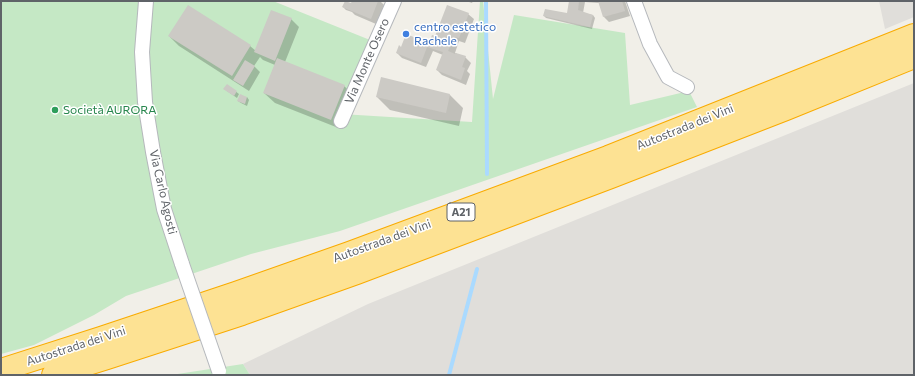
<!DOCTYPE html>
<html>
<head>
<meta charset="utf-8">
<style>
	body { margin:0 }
	#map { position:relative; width:915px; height:376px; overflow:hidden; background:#f1efe8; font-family:Commissioner,sans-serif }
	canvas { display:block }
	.frame { position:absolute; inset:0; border:2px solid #5f6368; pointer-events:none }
</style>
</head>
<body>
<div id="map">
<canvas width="915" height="376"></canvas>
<div class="frame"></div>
</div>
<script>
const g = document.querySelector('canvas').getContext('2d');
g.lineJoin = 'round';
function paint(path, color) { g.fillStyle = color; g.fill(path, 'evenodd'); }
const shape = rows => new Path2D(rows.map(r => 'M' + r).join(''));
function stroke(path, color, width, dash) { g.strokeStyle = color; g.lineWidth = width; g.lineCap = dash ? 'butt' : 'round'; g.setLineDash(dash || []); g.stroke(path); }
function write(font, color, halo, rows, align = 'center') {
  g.font = font + ' Commissioner,sans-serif'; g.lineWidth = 3; g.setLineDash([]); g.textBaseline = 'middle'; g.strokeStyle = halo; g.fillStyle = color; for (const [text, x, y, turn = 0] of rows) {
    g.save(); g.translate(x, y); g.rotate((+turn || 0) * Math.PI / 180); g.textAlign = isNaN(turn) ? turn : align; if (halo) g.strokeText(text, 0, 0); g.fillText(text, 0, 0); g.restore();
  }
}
const industrial = shape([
	[879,1,914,1,914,17,885,29],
	[914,83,914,375,250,375,243,364,368,304]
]);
const green = shape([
	[1,1,273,1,375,42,341,114,472,122,480,1,483,1,493,99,514,15,625,33,630,105,689,91,697,107,340,231,251,254,126,296,94,315,34,345,1,354],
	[243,364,250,375,171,375]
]);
const shadow = shape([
	[353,1,380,1,384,5,376,24,355,15,352,12,346,10,343,7,351,4],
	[466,1,473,1,472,3],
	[570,1,625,1,630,16,609,22,604,17,599,3,585,2,583,13,593,15,595,18,592,29,546,18,544,16,570,15],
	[468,14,474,19,465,43,459,41,455,53,465,57,471,63,467,71,470,74,466,85,442,75,437,70,443,55,433,51,426,67,402,58,397,53,402,48,430,44,436,37],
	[291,19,299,27,285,62,344,86,355,96,341,129,275,103,264,93,275,65,263,60,260,57,254,66,260,72,249,91,179,46,169,36,250,46,256,51],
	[227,85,239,94,237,98,227,91],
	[450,95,463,108,459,126,390,110,377,97],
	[247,97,249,100,247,106,241,103,238,101]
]);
const stream = shape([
	[486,1,487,174],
	[449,375,477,269]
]);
const building = shape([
	[345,1,351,3,352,1,378,1,371,19,342,7],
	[569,1,579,1,578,10,593,15,590,27,543,16,545,9,567,13],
	[598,1,622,1,625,11,603,17],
	[188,5,251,45,232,76,168,36],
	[447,5,469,13,459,38,454,37,448,51,455,54,456,53,466,56,462,67,465,68,461,80,436,70,443,52,427,47,421,63,396,53,399,45,401,47,406,34,429,43,432,35,435,36],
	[271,10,292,18,275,61,254,52],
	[277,58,345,85,331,120,263,93],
	[245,60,255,66,243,86,233,80],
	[381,77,450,94,446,113,376,97],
	[227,84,237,91,234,96,223,89],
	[240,94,247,97,245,104,237,101]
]);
const minor = shape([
	[146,1,142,52,145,102,153,152,164,209,182,264],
	[634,1,650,44,668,77,687,87],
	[341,121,394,1]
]);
const motorway = shape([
	[1,370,101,338,236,293,349,253,608,157,914,35],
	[53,375,107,358,242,314,357,273,611,177,786,109,914,57]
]);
const minorBridge = shape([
	[182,264,219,371]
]);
const markers = [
	[406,34,4,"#3f7fe0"],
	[55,110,4,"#2e9e5b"]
];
const shields = [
	[461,212,28]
];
const shieldNames = [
	["A21",461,212]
];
const shopNames = [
	["centro estetico",414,27],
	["Rachele",414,41]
];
const streetNames = [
	["Via Monte Osero",367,61,-66],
	["Autostrada dei Vini",685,127,-22],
	["Via Carlo Agosti",163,192,77],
	["Autostrada dei Vini",382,241,-20],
	["Autostrada dei Vini",76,346,-18]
];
const leisureNames = [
	["Società AURORA",63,110]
];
paint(industrial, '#e0deda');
paint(green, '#c5e8c5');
paint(shadow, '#0003');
stroke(stream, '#aadaff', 4);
paint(building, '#cccac5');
stroke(minor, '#b5b8bc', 16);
stroke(motorway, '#f9ab00', 24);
stroke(minor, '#fff', 14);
stroke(motorway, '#fde293', 22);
stroke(minorBridge, '#b5b8bc', 16, []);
stroke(minorBridge, '#fff', 14);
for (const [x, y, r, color] of markers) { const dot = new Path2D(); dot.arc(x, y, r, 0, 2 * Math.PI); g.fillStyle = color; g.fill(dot); stroke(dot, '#fff', 1.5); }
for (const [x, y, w] of shields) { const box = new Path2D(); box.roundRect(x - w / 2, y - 9, w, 18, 3); g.fillStyle = '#fff'; g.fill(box); stroke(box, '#5f6368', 1); }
write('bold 11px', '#5f6368', null, shieldNames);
write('12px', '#366cbe', '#fff', shopNames, 'left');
write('12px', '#5f6368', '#fff', streetNames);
write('12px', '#27864d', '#fff', leisureNames, 'left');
</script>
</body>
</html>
